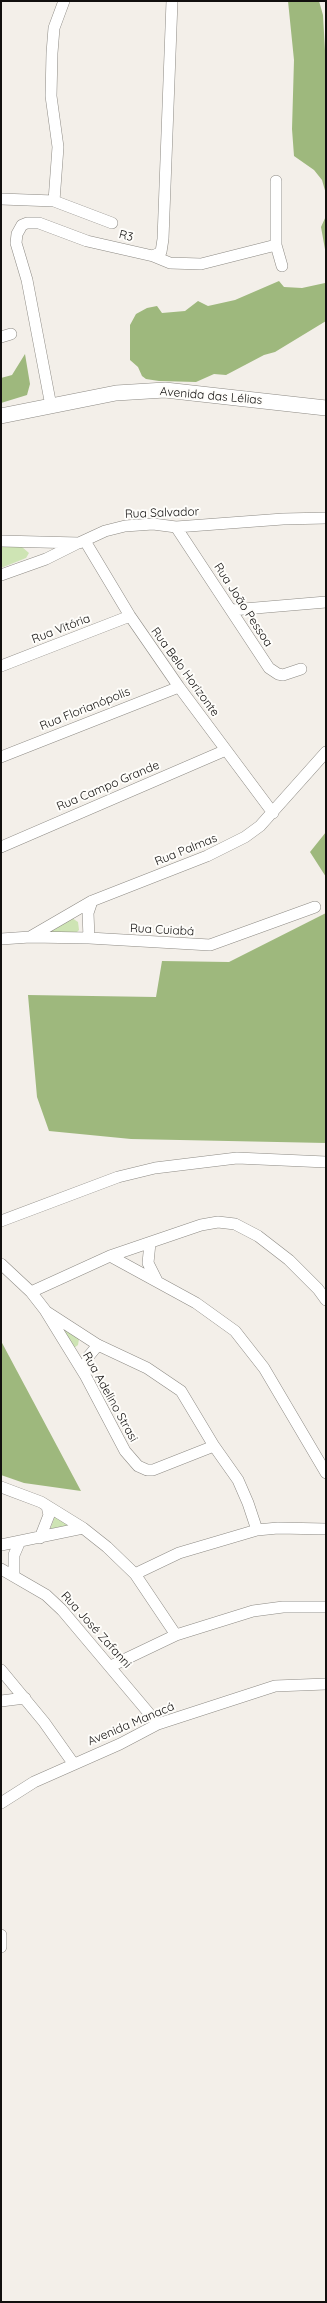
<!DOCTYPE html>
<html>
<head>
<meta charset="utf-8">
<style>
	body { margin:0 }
	#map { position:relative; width:327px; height:2303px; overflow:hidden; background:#f3efe9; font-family:Quicksand,sans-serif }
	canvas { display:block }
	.frame { position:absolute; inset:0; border:2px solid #110f0e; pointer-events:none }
</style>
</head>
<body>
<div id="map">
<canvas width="327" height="2303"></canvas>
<div class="frame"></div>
</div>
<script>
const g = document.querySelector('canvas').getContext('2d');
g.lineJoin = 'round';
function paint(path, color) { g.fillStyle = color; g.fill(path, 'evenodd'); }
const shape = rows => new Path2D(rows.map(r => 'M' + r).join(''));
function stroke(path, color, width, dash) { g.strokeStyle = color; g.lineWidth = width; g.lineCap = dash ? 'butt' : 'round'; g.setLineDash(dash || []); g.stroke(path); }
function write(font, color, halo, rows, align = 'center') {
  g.font = font + ' Quicksand,sans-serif'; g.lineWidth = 4; g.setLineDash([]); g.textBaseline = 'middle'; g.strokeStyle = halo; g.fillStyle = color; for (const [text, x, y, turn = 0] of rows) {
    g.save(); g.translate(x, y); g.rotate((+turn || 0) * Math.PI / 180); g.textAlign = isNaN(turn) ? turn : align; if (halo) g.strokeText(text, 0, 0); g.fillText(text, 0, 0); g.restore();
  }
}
const green = shape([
	[1,546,22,547,29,553,26,558,1,568],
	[72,918,78,922,79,930,75,934,48,934,45,928],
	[63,1328,79,1339,78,1345,71,1350,53,1329],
	[55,1516,68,1523,67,1526,50,1530]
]);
const forest = shape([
	[288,1,319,1,323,15,326,68,326,194,322,180,314,170,294,156,292,129,294,60],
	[326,216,326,321,275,352,264,355,226,375,214,374,196,382,159,381,146,379,142,376,138,367,130,360,130,325,136,314,147,308,157,306,162,313,185,311,198,301,208,306,235,300,279,281,284,287,302,288,325,283,326,255,321,227],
	[25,354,30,384,27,395,1,403,1,378,12,375],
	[326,832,326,877,310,852],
	[326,913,326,1143,131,1139,49,1131,37,1097,28,995,156,997,162,961,229,962],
	[1,1341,81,1491,24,1483,1,1475]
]);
const street = shape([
	[276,181,276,245,282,266],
	[1,199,54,201,112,223],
	[54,201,58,147,51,96,52,53,54,28,64,1],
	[153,256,170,263,201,264,276,245],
	[1,337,11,334],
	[51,406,27,280,16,243,17,234,22,225,27,223,39,223,87,241,153,256,161,252,163,239,172,1],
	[176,527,269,668,278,674,283,675,301,669],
	[1,541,79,543,105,531,125,526,153,524,176,527,283,519,326,518],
	[85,541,130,616,179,687,273,813],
	[1,575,46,559,76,544],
	[232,610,326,602],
	[1,666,130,616],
	[1,757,179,687],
	[1,847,226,750],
	[30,937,92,901,207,856,245,837,260,826,326,752],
	[89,938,88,913,92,901],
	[1,939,30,937,89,938,210,945,315,907],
	[1,1221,118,1177,155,1168,237,1158,326,1162],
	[150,1243,148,1263,157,1281],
	[110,1256,196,1303,235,1331,264,1368,326,1473],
	[1,1264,31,1292,45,1310,85,1375,125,1451,138,1466,147,1470,153,1470,214,1446],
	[31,1292,110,1256,201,1225,218,1222,235,1224,258,1236,289,1260,318,1289,326,1300],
	[47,1312,98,1345,147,1368,181,1391,214,1446,238,1480,248,1503,257,1530],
	[85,1375,88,1357,98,1345],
	[1,1487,41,1502,83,1528,107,1547,135,1574,176,1635],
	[40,1538,49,1515,47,1506],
	[1,1545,83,1528],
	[1,1569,46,1595,62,1610,158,1724],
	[135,1574,179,1553,257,1530,278,1528,326,1529],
	[14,1575,14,1555,20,1541],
	[111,1666,176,1635,253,1611,283,1607,326,1607],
	[1,1670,44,1722,73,1763],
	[1,1701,25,1698],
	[1,1803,34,1782,120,1744,158,1724,275,1686,326,1684],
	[1,1935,1,1947]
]);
const secondary = shape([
	[1,416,116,393,165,390,326,408]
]);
const streetNames = [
	["R3",126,236,14],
	["Avenida das Lélias",211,396,5],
	["Rua Salvador",162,513,-2],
	["Rua João Pessoa",243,605,57],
	["Rua Vitória",61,629,-21],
	["Rua Belo Horizonte",185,672,54],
	["Rua Florianópolis",85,709,-22],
	["Rua Campo Grande",108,786,-23],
	["Rua Palmas",186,850,-22],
	["Rua Cuiabá",162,930,3],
	["Rua Adelino Strasi",110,1397,61],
	["Rua José Zafanni",96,1630,48],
	["Avenida Manacá",131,1724,-23]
];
paint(green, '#cee4b4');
paint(forest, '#9eb87d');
stroke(street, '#8d8a84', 12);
stroke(secondary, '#8d8a84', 16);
stroke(street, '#fff', 11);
stroke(secondary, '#fff', 15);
write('12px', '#110f0e', '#fefdfa', streetNames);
</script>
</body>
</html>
